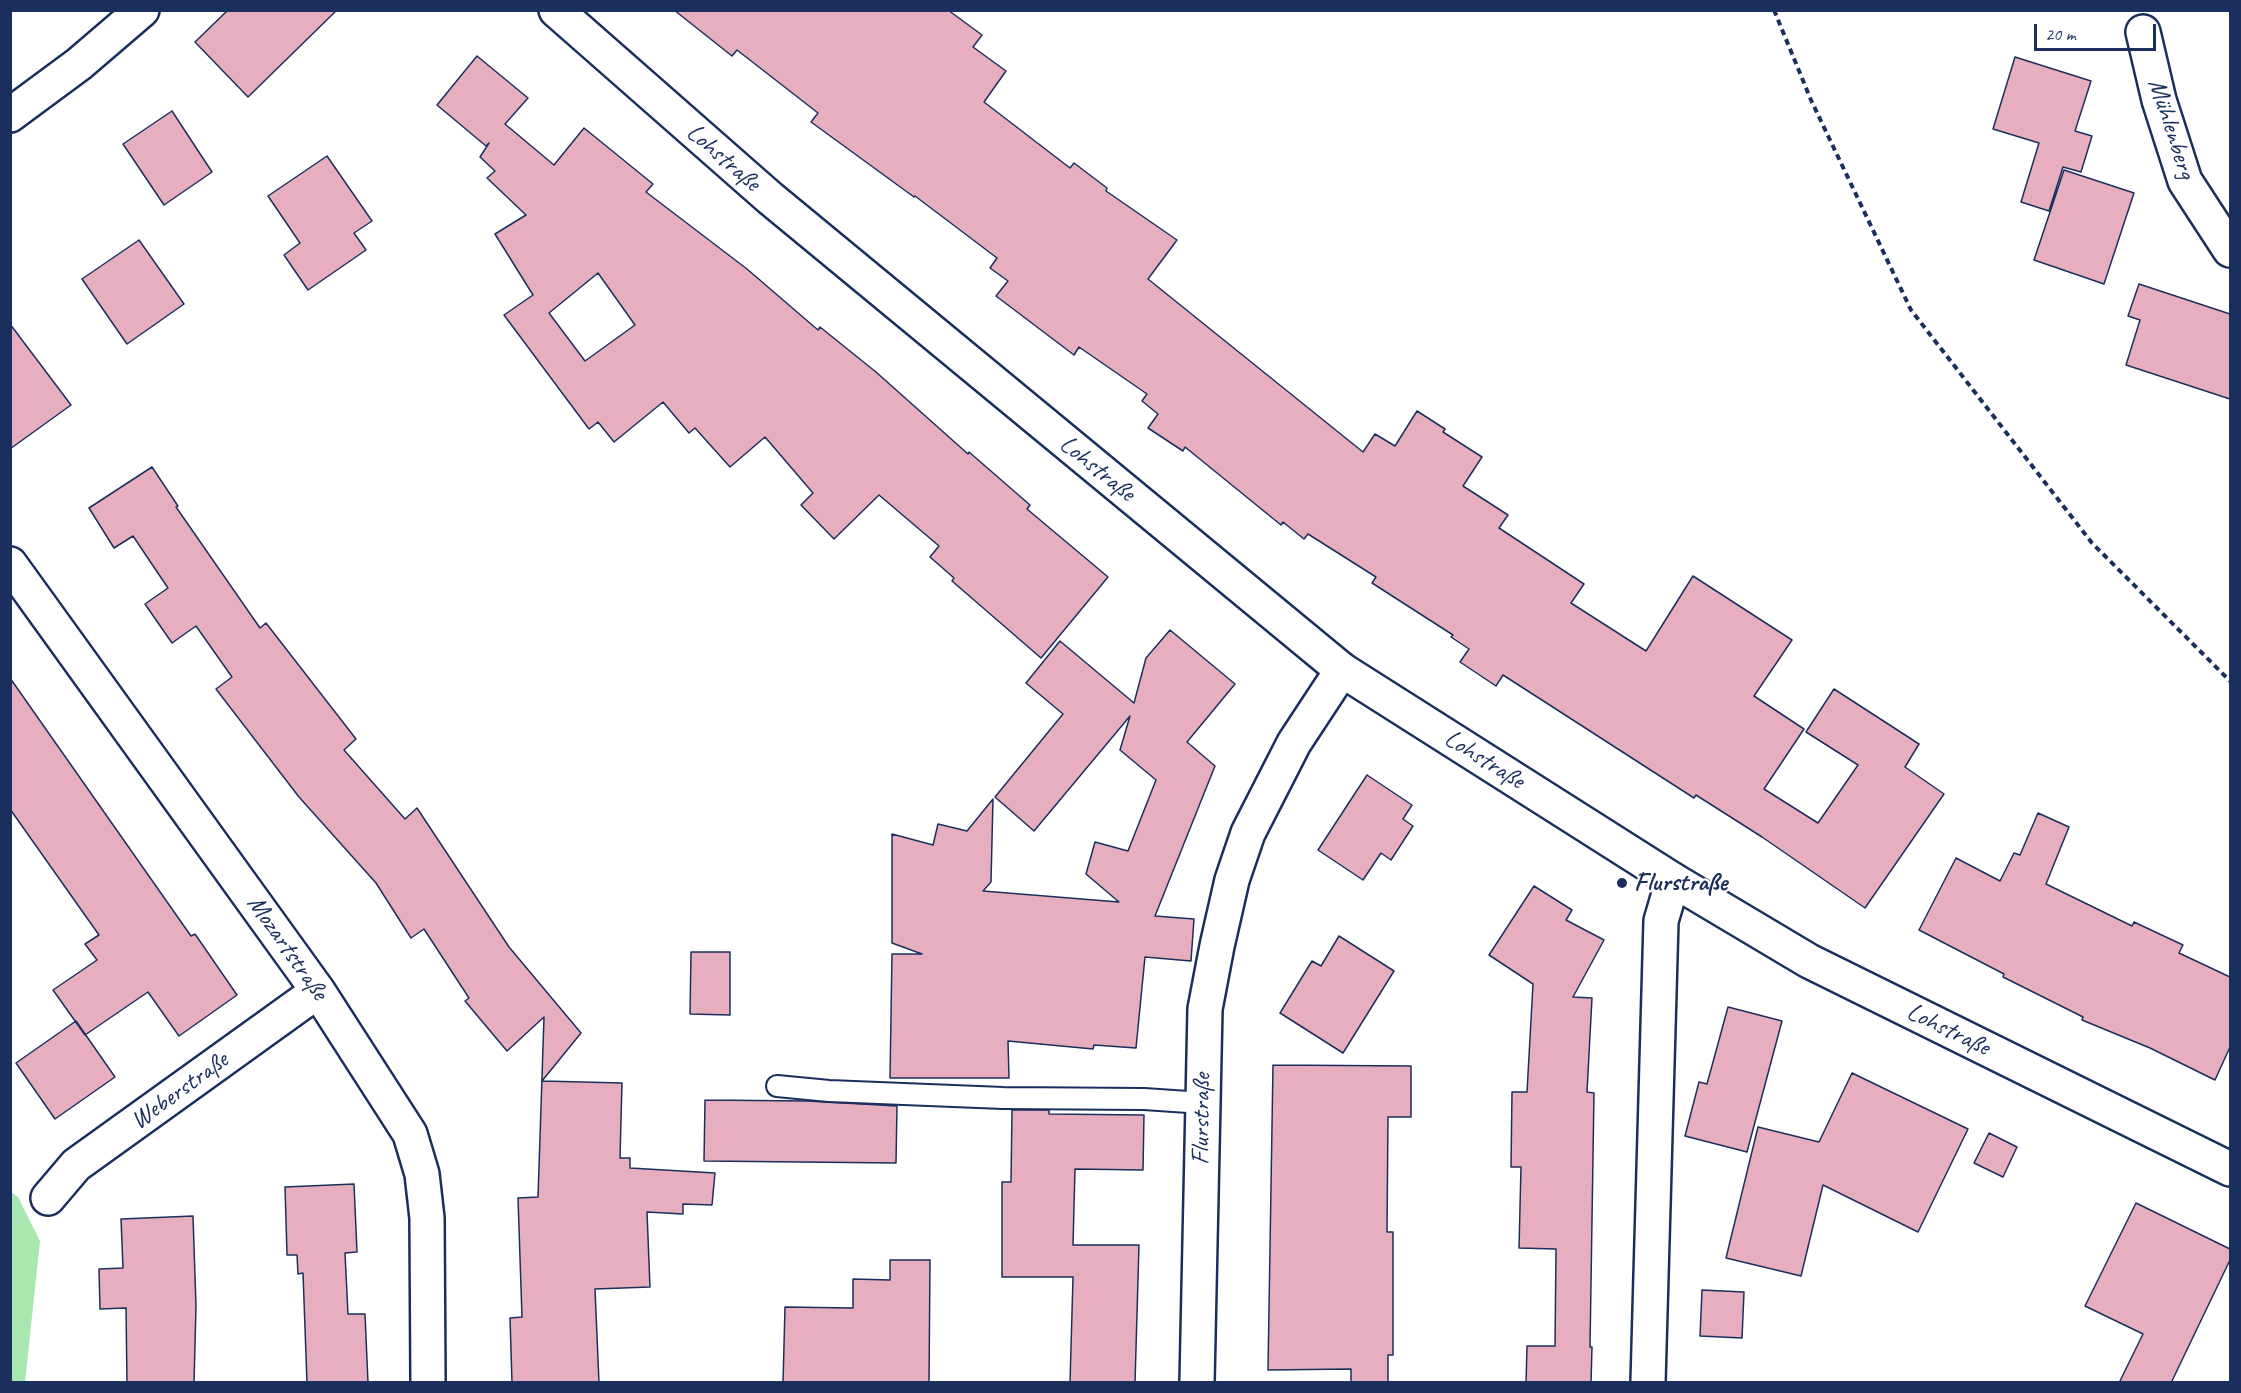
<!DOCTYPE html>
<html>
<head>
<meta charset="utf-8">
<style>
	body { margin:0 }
	#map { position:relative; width:2241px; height:1393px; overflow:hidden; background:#fff; font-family:Caveat,sans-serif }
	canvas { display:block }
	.frame { position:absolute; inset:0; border:12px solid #1b2f5e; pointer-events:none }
	.scale { position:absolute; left:2034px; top:24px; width:122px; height:27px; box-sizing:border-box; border:3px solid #1b2f5e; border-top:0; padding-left:8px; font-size:18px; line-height:21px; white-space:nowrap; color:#1b2f5e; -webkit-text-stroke:4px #fff; paint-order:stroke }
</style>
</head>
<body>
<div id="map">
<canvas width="2241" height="1393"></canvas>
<div class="frame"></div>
<div class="scale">20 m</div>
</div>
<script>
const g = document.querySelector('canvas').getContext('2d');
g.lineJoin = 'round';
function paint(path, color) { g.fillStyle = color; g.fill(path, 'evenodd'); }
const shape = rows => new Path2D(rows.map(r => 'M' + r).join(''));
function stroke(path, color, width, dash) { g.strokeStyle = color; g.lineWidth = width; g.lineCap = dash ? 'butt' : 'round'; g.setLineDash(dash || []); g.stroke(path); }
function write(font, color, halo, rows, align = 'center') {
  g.font = font + ' Caveat,sans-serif'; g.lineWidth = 4.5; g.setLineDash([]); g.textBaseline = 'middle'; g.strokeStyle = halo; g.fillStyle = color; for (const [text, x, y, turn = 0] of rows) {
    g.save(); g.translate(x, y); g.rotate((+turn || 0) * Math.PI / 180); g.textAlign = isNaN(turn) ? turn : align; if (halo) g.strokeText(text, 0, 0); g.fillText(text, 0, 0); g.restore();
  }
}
const green = shape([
	[11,1192,18,1197,40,1241,25,1382,11,1382]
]);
const building = shape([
	[228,10,337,10,248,97,195,42,228,10],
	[674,10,948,10,982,35,973,47,1006,71,984,102,1070,168,1074,163,1107,188,1106,191,1177,240,1148,279,1363,452,1375,434,1395,446,1417,411,1445,429,1443,432,1482,457,1463,486,1508,515,1499,528,1584,584,1571,603,1646,651,1693,576,1792,640,1754,696,1804,729,1764,789,1818,823,1858,765,1806,732,1834,689,1919,744,1905,767,1944,794,1865,908,1762,837,1696,795,1694,798,1503,675,1496,686,1460,662,1469,649,1451,637,1453,635,1372,583,1376,577,1308,534,1304,539,1283,522,1281,525,1185,447,1183,451,1148,428,1158,414,1142,401,1147,394,1079,347,1074,355,996,296,1008,281,990,268,997,258,915,196,914,197,811,122,818,113,737,50,732,56,674,10],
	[477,56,528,98,505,124,554,165,584,128,653,184,646,192,747,269,818,330,820,327,876,372,968,454,969,452,1030,505,1027,509,1108,577,1041,658,952,581,954,578,930,557,939,546,879,495,834,539,801,505,813,493,765,437,730,467,695,428,689,433,663,402,614,442,598,422,589,429,504,315,533,295,495,234,526,215,487,178,495,171,480,157,489,143,486,146,437,105,477,56],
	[598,273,635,325,585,361,549,313,598,273],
	[2015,57,2091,81,2075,131,2092,136,2081,172,2063,167,2049,211,2021,202,2039,143,1993,129,2015,57],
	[172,111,212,172,164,205,123,144,172,111],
	[327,156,372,221,354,233,366,250,308,290,284,255,300,243,268,196,327,156],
	[2064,170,2134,193,2104,284,2034,260,2064,170],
	[139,240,184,304,127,344,82,279,139,240],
	[2139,284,2230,314,2230,399,2126,365,2140,320,2128,316,2139,284],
	[10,324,71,405,10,449,10,324],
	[152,467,178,506,176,507,260,628,266,623,356,739,344,750,405,819,417,808,509,947,581,1033,542,1081,622,1083,620,1158,630,1158,630,1168,715,1173,712,1205,683,1204,683,1214,647,1212,650,1287,595,1289,599,1383,512,1383,510,1318,522,1317,518,1198,538,1197,544,1017,507,1051,465,1001,469,998,424,929,411,938,376,883,299,797,216,689,232,677,196,626,172,643,145,604,168,588,133,536,114,548,89,508,152,467],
	[1170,630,1235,684,1187,742,1215,766,1155,916,1194,919,1191,961,1145,957,1136,1048,1094,1045,1093,1049,1008,1041,1009,1078,890,1078,892,954,922,954,892,943,892,834,933,845,938,824,967,831,993,799,991,882,983,891,1119,902,1086,874,1095,842,1128,851,1156,780,1120,750,1130,716,1034,831,995,797,1063,714,1026,683,1060,641,1134,703,1146,658,1170,630],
	[10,678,191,936,195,934,237,995,179,1036,148,992,85,1035,53,990,97,960,85,944,99,935,10,809,10,678],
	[1367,775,1412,805,1403,819,1413,826,1391,860,1381,853,1363,880,1318,850,1367,775],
	[2038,813,2069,827,2046,884,2132,926,2134,922,2183,945,2179,953,2230,977,2230,1047,2215,1080,2150,1048,2082,1020,2083,1017,2003,977,2004,974,1919,930,1956,858,2000,881,2014,853,2020,855,2038,813],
	[1534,886,1572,910,1566,920,1604,940,1573,997,1592,998,1587,1092,1594,1093,1590,1347,1592,1347,1591,1383,1526,1383,1527,1346,1555,1346,1556,1249,1519,1248,1521,1167,1511,1167,1512,1092,1527,1092,1533,984,1489,955,1534,886],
	[1339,936,1394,971,1343,1053,1280,1013,1312,961,1321,966,1339,936],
	[691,952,730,952,730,1015,690,1014,691,952],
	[1728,1007,1782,1021,1747,1152,1685,1136,1699,1082,1707,1084,1728,1007],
	[76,1021,115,1077,55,1119,16,1063,76,1021],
	[1273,1065,1411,1066,1411,1117,1388,1117,1387,1232,1393,1232,1393,1355,1388,1355,1388,1383,1351,1383,1351,1369,1268,1370,1273,1065],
	[1852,1073,1968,1129,1918,1232,1823,1185,1801,1276,1726,1258,1758,1127,1819,1142,1852,1073],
	[705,1100,808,1101,897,1106,896,1163,704,1161,705,1100],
	[1012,1110,1049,1110,1049,1114,1144,1115,1143,1170,1075,1169,1073,1245,1139,1245,1135,1383,1070,1383,1073,1277,1002,1277,1002,1182,1011,1182,1012,1110],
	[1989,1133,2017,1147,2003,1177,1974,1163,1989,1133],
	[354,1184,357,1252,345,1253,348,1314,365,1314,368,1383,307,1383,303,1273,298,1274,297,1255,287,1255,285,1187,354,1184],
	[2136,1203,2230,1249,2230,1260,2171,1383,2119,1383,2143,1334,2085,1306,2136,1203],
	[193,1216,196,1306,194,1383,127,1383,126,1308,100,1309,99,1269,123,1268,121,1219,193,1216],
	[890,1260,930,1260,929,1383,783,1383,785,1307,853,1308,853,1279,890,1280,890,1260],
	[1702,1290,1744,1292,1742,1338,1700,1336,1702,1290]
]);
const path = shape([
	[1774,10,1811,100,1911,310,2092,543,2230,681]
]);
const service = shape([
	[777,1086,829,1091,1003,1098,1144,1099,1203,1103]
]);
const minor = shape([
	[2143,32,2159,100,2185,181,2230,250],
	[10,115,79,64,142,10],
	[10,564,318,991,410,1134,422,1174,427,1218,428,1382],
	[48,1198,76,1165,318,991],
	[1197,1382,1205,1009,1217,946,1232,880,1248,833,1294,743,1342,670],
	[1648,1382,1661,921,1673,880]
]);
const secondary = shape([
	[556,10,770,198,1342,670,1673,880,1809,961,2230,1169]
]);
const markers = [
	[1622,883,6,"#1b2f5e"]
];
const streetNames = [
	["Mühlenberg",2171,129,72],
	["Lohstraße",723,158,41],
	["Lohstraße",1097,469,39],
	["Lohstraße",1484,760,32],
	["Mozartstraße",287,948,55],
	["Lohstraße",1948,1030,26],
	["Weberstraße",180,1091,-36],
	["Flurstraße",1202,1119,-89]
];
const poiNames = [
	["Flurstraße",1634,883]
];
paint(green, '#a8e7af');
paint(building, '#e7aebf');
stroke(building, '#1b2f5e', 1.5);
stroke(service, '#1b2f5e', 24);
stroke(minor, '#1b2f5e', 38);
stroke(secondary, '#1b2f5e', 38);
stroke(path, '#1b2f5e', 4, [6, 4.5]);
stroke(service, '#fff', 20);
stroke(minor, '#fff', 33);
stroke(secondary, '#fff', 33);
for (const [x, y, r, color] of markers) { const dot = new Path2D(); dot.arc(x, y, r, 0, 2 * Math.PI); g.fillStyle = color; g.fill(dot); stroke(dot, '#fff', 2); }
write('26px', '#1b2f5e', '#fff', streetNames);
write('bold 26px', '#1b2f5e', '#fff', poiNames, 'left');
</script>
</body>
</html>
